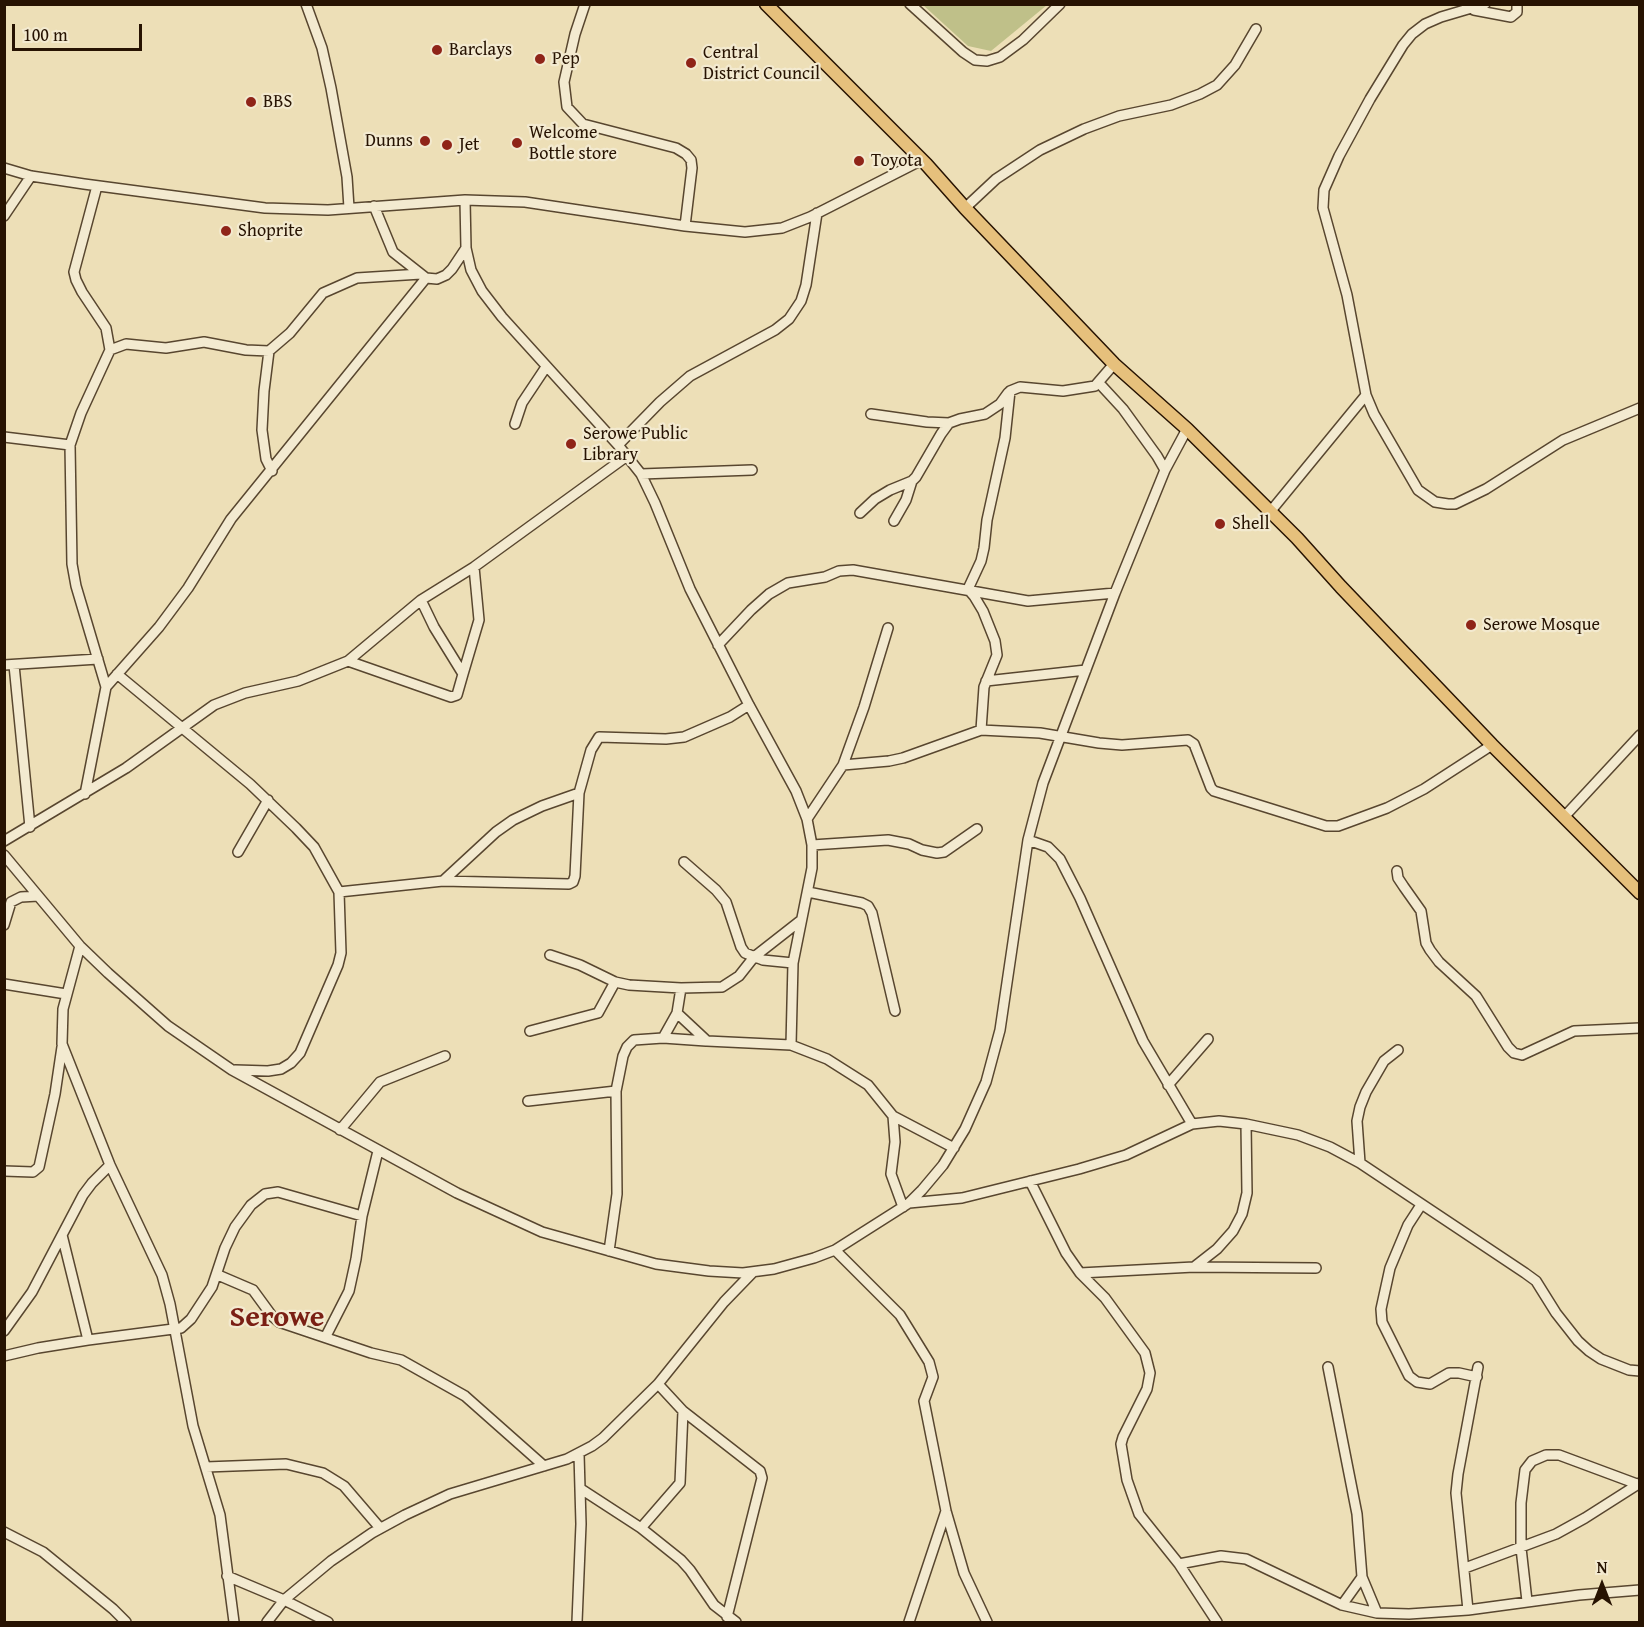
<!DOCTYPE html>
<html>
<head>
<meta charset="utf-8">
<style>
	body { margin:0 }
	#map { position:relative; width:1644px; height:1627px; overflow:hidden; background:#eddfb7; font-family:"Gentium Book Plus",serif }
	canvas { display:block }
	.frame { position:absolute; inset:0; border:6px solid #271302; pointer-events:none }
	.north { position:absolute; left:1572px; top:1555px; width:60px; height:60px; -webkit-text-stroke:4px #f3ead0; paint-order:stroke; rotate:0deg; font-size:16px; font-weight:700; line-height:24px; text-align:center; color:#271302 }
	.north::after { content:''; display:block; margin:auto; width:21px; height:27px; background:#271302; clip-path:polygon(50% 0,100% 100%,50% 72%,0 100%) }
	.scale { position:absolute; left:12px; top:24px; width:130px; height:27px; box-sizing:border-box; border:3px solid #271302; border-top:0; padding-left:8px; font-size:18px; line-height:21px; white-space:nowrap; color:#271302; -webkit-text-stroke:4px #f3ead0; paint-order:stroke }
</style>
</head>
<body>
<div id="map">
<canvas width="1644" height="1627"></canvas>
<div class="frame"></div>
<div class="north">N</div>
<div class="scale">100 m</div>
</div>
<script>
const g = document.querySelector('canvas').getContext('2d');
g.lineJoin = 'round';
function paint(path, color) { g.fillStyle = color; g.fill(path, 'evenodd'); }
const shape = rows => new Path2D(rows.map(r => 'M' + r).join(''));
function stroke(path, color, width, dash) { g.strokeStyle = color; g.lineWidth = width; g.lineCap = dash ? 'butt' : 'round'; g.setLineDash(dash || []); g.stroke(path); }
function write(font, color, halo, rows, align = 'center') {
  g.font = font + ' "Gentium Book Plus",serif'; g.lineWidth = 4.5; g.setLineDash([]); g.textBaseline = 'middle'; g.strokeStyle = halo; g.fillStyle = color; for (const [text, x, y, turn = 0] of rows) {
    g.save(); g.translate(x, y); g.rotate((+turn || 0) * Math.PI / 180); g.textAlign = isNaN(turn) ? turn : align; if (halo) g.strokeText(text, 0, 0); g.fillText(text, 0, 0); g.restore();
  }
}
const green = shape([
	[923,5,1047,5,991,51,968,46]
]);
const minor = shape([
	[306,4,322,48,331,88,347,177,349,208],
	[585,4,575,34,564,82,567,107,583,124,676,148,686,154,691,160,692,168,685,226],
	[910,4,963,52,975,60,987,61,1000,57,1023,40,1060,4],
	[1485,4,1441,17,1425,24,1412,34,1403,45,1370,99,1339,156,1324,190,1323,208,1347,295,1366,395,1374,414,1418,490,1435,502,1448,504,1455,504,1486,489,1563,440,1640,408],
	[1474,10,1511,17,1517,12,1517,4],
	[4,168,31,176,84,184,265,208,328,210,465,200,525,202,685,226,745,232,782,228,810,217,922,160],
	[97,186,74,272,76,280,82,292,106,328,110,350,81,413,70,445,72,564,76,586,106,687],
	[465,200,466,248,471,270,482,291,502,317,618,445,641,474,655,503,690,589,749,705,796,791,807,819,812,845,812,868,793,963,791,1045],
	[374,206,393,252,426,278,437,279,446,275,452,269,466,248],
	[965,208,996,179,1040,150,1084,129,1119,116,1171,105,1200,94,1217,85,1235,65,1256,29],
	[4,216,31,176],
	[110,350,126,344,166,348,204,342,246,350,269,351,290,333,323,293,357,278,421,274],
	[269,351,264,391,262,430,266,459,272,471],
	[1099,383,1123,409,1157,456,1165,470],
	[871,414,927,422,949,423],
	[515,424,522,403,546,367],
	[4,437,70,445],
	[618,445,660,402,690,376,775,330,789,319,801,301,806,285,817,213],
	[641,474,752,470],
	[1270,512,1366,395],
	[860,513,875,499,890,490,912,481,916,477,941,434,949,423,960,419,985,414,1000,404,1008,393],
	[894,521,906,500,912,481],
	[968,589,981,561,984,548,987,520,1005,438,1010,391,1020,387,1063,391,1095,386,1114,364],
	[968,589,974,596,983,611,995,641,997,655,984,687,981,730],
	[718,645,751,610,769,594,788,583,825,577,839,571,853,570,1028,601,1115,593],
	[348,661,451,697,457,695,463,674,434,627,421,600],
	[4,665,98,659],
	[14,665,30,827],
	[117,674,250,784,296,828,314,847,339,892,341,953,338,965,300,1053,291,1063,281,1069,268,1071,235,1070],
	[463,674,479,620,474,567],
	[986,681,1086,670],
	[843,765,864,707,888,628],
	[85,794,106,687,159,627,188,588,231,519,426,278],
	[1564,817,1640,735],
	[807,819,843,765,889,761,903,758,981,730,1040,733,1099,743,1122,745,1188,740,1194,744,1211,788,1214,791,1326,826,1338,826,1387,808,1424,789,1492,745],
	[1028,840,1048,847,1060,859,1080,898,1143,1041,1192,1124],
	[4,841,126,768,214,705,245,693,298,681,348,661,421,600,474,567,627,456],
	[812,845,888,840,909,844,922,850,937,853,944,852,977,829],
	[238,852,268,800],
	[4,855,80,946,108,973,168,1026,232,1070,457,1193,542,1232,656,1264,709,1271,743,1273,774,1269,814,1258,835,1250,909,1203,922,1190,943,1165,965,1129,986,1082,1000,1030,1028,840,1043,783,1115,593,1165,470,1187,429],
	[684,862,716,890,726,902,741,947,745,953,763,960,793,963],
	[1397,871,1398,878,1404,887,1421,911,1426,943,1430,950,1439,962,1476,996,1508,1047,1514,1053,1522,1055,1574,1031,1640,1028],
	[443,881,496,832,513,820,542,806,579,793],
	[339,892,443,881,569,884,573,882,575,876,579,793,591,750,599,737,666,739,684,737,730,717,749,705],
	[808,892,862,903,868,906,872,913,895,1011],
	[4,925,11,902,21,897,38,896],
	[80,946,63,1009,62,1044,110,1165,162,1275,170,1304,193,1426,220,1515,234,1622],
	[550,955,580,965,615,982,629,985,681,988,722,987,739,976,754,957,800,921],
	[4,984,66,994],
	[677,1013,707,1041,791,1045,827,1059,868,1085,893,1116,954,1148],
	[530,1031,598,1013,615,982],
	[663,1038,677,1013,681,988],
	[1168,1085,1208,1039],
	[528,1101,616,1091,623,1056,627,1047,634,1040,663,1038,706,1041],
	[893,1116,895,1142,891,1174,903,1207],
	[340,1130,380,1082,445,1056],
	[1360,1163,1357,1121,1360,1107,1366,1092,1384,1061,1398,1050],
	[4,1171,33,1172,39,1167,55,1094,62,1047],
	[1030,1181,1066,1253,1080,1273,1105,1298,1145,1353,1150,1373,1147,1389,1123,1437,1121,1444,1127,1480,1139,1514,1179,1564,1217,1622],
	[909,1203,962,1198,1079,1169,1126,1155,1192,1124,1219,1121,1246,1124,1298,1135,1330,1147,1360,1163,1525,1273,1536,1281,1556,1313,1578,1341,1589,1351,1601,1359,1629,1370,1640,1371],
	[1421,1205,1408,1225,1390,1268,1381,1309,1382,1322,1409,1376,1417,1382,1430,1384,1449,1373,1459,1373,1477,1377],
	[62,1235,88,1340],
	[835,1250,900,1315,929,1362,933,1377,924,1401,946,1511,964,1573,987,1622],
	[609,1251,617,1194,616,1091],
	[1194,1267,1217,1249,1233,1231,1242,1214,1247,1193,1246,1124],
	[1080,1273,1194,1267,1316,1268],
	[218,1275,253,1290,272,1316,279,1322,371,1353,401,1360,465,1396,544,1466],
	[4,1331,32,1292,83,1195,92,1183,110,1165],
	[326,1336,349,1291,356,1259,362,1216,378,1151],
	[4,1356,38,1348,88,1340,181,1328,191,1319,212,1287,225,1248,235,1227,251,1205,265,1194,278,1192,362,1216],
	[1328,1367,1357,1514,1362,1577,1377,1613],
	[658,1384,683,1411,760,1471,762,1478,727,1617],
	[206,1467,286,1464,323,1473,344,1486,380,1528],
	[581,1489,641,1528,681,1560,690,1570,714,1605,736,1622],
	[641,1528,680,1483,683,1411],
	[4,1532,43,1552,113,1609,126,1622],
	[1179,1564,1221,1556,1246,1559,1342,1605,1377,1613,1409,1614,1468,1610,1579,1595,1640,1590],
	[1465,1568,1556,1534,1585,1518,1640,1483],
	[227,1576,284,1600,328,1622],
	[1527,1601,1521,1548,1521,1503,1525,1470,1532,1461,1546,1455,1559,1455,1637,1484],
	[1342,1605,1362,1577],
	[1468,1610,1456,1493,1458,1474,1478,1367],
	[267,1622,284,1600,331,1561,372,1533,405,1515,450,1494,567,1459,592,1446,603,1438,658,1384,724,1302,753,1272],
	[577,1622,581,1524,579,1454],
	[909,1622,946,1511]
]);
const major = shape([
	[766,4,926,164,965,208,1114,364,1187,429,1297,538,1341,587,1492,745,1640,893]
]);
const markers = [
	[437,50,6,"#8f2418"],
	[540,59,6,"#8f2418"],
	[691,63,6,"#8f2418"],
	[251,102,6,"#8f2418"],
	[425,141,6,"#8f2418"],
	[517,143,6,"#8f2418"],
	[447,145,6,"#8f2418"],
	[859,161,6,"#8f2418"],
	[226,231,6,"#8f2418"],
	[571,444,6,"#8f2418"],
	[1220,524,6,"#8f2418"],
	[1471,625,6,"#8f2418"]
];
const poiNames = [
	["Barclays",449,50],
	["Central",703,53],
	["District Council",703,74],
	["Pep",552,59],
	["BBS",263,102],
	["Welcome",529,133],
	["Bottle store",529,154],
	["Dunns",413,141,"right"],
	["Jet",459,145],
	["Toyota",871,161],
	["Shoprite",238,231],
	["Serowe Public",583,434],
	["Library",583,455],
	["Shell",1232,524],
	["Serowe Mosque",1483,625]
];
const townNames = [
	["Serowe",277,1318]
];
paint(green, '#bfc089');
stroke(minor, '#58462f', 12);
stroke(major, '#271302', 15);
stroke(minor, '#f3ead0', 9);
stroke(major, '#e6c07c', 12);
for (const [x, y, r, color] of markers) { const dot = new Path2D(); dot.arc(x, y, r, 0, 2 * Math.PI); g.fillStyle = color; g.fill(dot); stroke(dot, '#f3ead0', 2); }
write('18px', '#271302', '#f3ead0', poiNames, 'left');
write('bold 30px', '#7a1f14', '#f3ead0', townNames);
</script>
</body>
</html>
